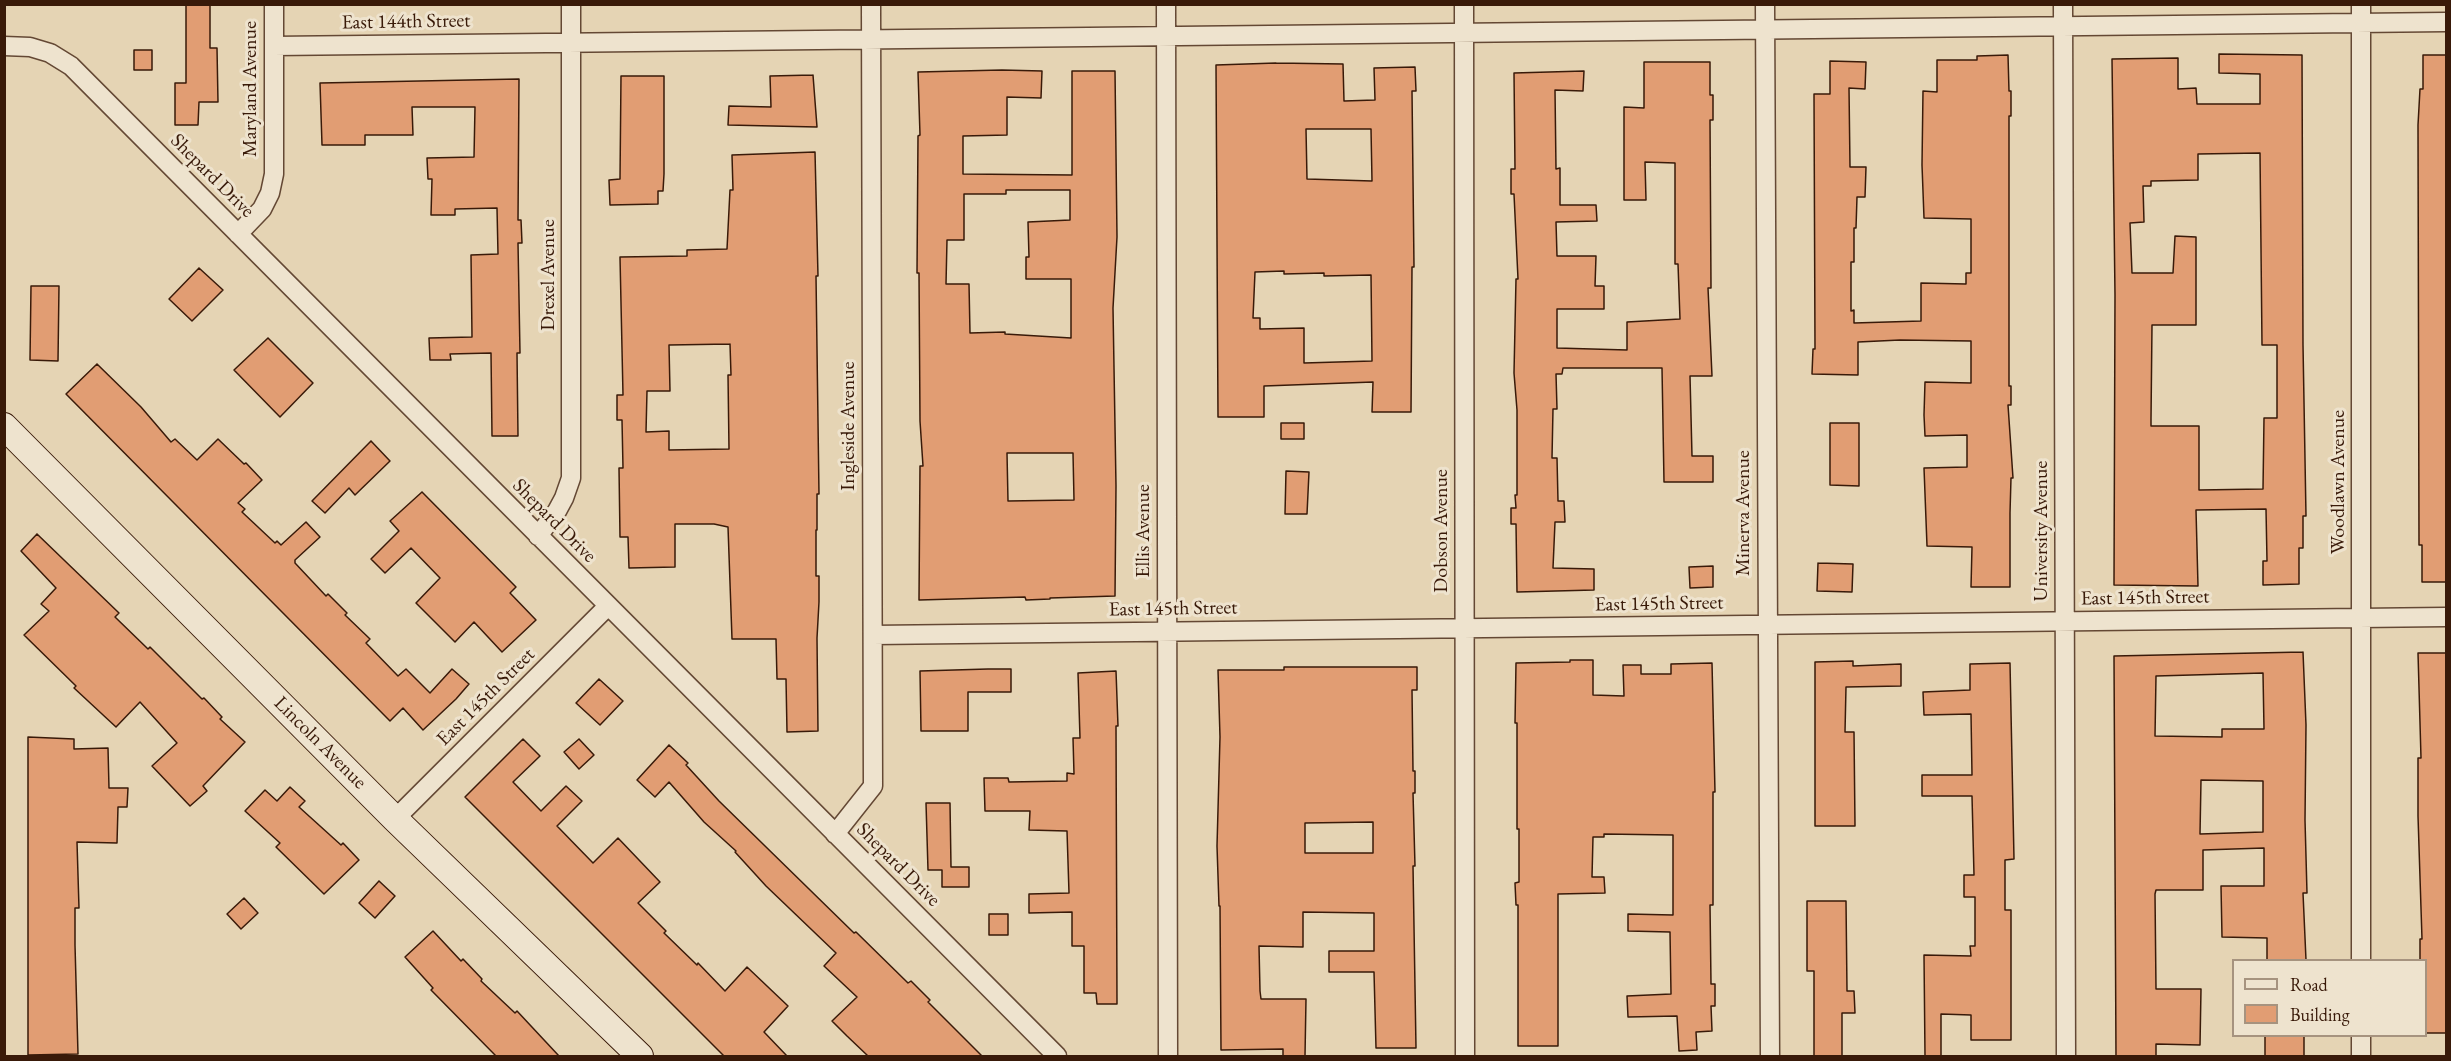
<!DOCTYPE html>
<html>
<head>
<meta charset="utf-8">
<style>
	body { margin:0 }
	#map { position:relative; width:2451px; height:1061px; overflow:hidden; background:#e5d4b4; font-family:"EB Garamond",serif }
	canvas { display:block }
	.frame { position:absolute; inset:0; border:6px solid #391a09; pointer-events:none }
	.legend { position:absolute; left:2232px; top:959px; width:195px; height:78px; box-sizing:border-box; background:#eee3ce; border:2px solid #a6937f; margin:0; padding:8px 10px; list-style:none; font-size:18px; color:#391a09 }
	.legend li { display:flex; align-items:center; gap:12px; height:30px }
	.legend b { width:30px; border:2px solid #a6937f }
</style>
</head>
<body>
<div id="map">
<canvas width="2451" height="1061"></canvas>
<div class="frame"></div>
<ul class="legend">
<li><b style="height:8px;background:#eee3ce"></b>Road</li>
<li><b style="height:16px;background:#e19d73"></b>Building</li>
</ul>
</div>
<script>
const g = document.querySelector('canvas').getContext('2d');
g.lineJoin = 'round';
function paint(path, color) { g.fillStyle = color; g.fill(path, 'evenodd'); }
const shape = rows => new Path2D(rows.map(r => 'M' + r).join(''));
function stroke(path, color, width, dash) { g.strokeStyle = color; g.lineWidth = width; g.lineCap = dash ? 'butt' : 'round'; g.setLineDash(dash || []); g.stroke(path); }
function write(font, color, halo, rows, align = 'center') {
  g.font = font + ' "EB Garamond",serif'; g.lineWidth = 6; g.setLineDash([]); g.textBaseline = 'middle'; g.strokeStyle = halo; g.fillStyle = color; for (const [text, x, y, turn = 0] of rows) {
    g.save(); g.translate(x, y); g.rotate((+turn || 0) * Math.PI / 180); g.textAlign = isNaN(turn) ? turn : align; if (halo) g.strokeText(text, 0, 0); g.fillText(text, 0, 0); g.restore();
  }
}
const building = shape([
	[186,4,210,4,210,48,217,48,218,102,199,102,198,125,175,125,175,83,186,83,186,4],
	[134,50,152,50,152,70,134,70,134,50],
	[2219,54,2302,55,2303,345,2306,516,2303,516,2303,548,2299,548,2299,584,2263,585,2263,561,2267,561,2266,509,2196,510,2198,586,2114,585,2115,295,2112,59,2178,58,2178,89,2196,88,2197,104,2260,104,2260,74,2219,73,2219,54],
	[2260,153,2262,345,2277,345,2277,418,2264,418,2263,489,2199,490,2199,426,2151,426,2151,419,2152,325,2196,325,2196,237,2175,236,2173,273,2132,273,2130,223,2144,222,2143,186,2151,186,2151,181,2198,180,2198,154,2260,153],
	[2008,55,2009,91,2011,91,2011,116,2009,116,2009,386,2011,386,2011,405,2008,405,2013,478,2011,478,2010,513,2010,587,1971,587,1972,547,1927,546,1924,468,1967,467,1967,435,1925,436,1924,415,1925,382,1971,383,1971,341,1900,340,1858,342,1858,375,1812,374,1813,349,1815,349,1814,94,1830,94,1830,61,1866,62,1865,89,1849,88,1850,167,1866,167,1865,197,1857,197,1856,228,1854,228,1854,262,1851,262,1851,311,1854,310,1854,323,1921,321,1921,283,1966,284,1966,273,1971,273,1971,219,1924,218,1922,165,1923,91,1937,92,1937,60,1977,60,1977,56,2008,55],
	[2423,55,2446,55,2446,582,2422,582,2422,545,2419,545,2418,125,2420,89,2423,89,2423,55],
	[1644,62,1710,62,1710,95,1713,95,1713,120,1710,120,1711,288,1708,288,1712,376,1690,376,1692,456,1713,456,1713,482,1664,482,1662,368,1563,368,1562,374,1556,374,1557,409,1553,409,1552,458,1557,458,1558,501,1564,501,1565,522,1555,522,1553,568,1594,569,1594,590,1517,592,1516,524,1511,524,1511,508,1516,508,1515,495,1517,495,1517,410,1514,373,1516,279,1518,279,1514,194,1511,194,1511,169,1515,169,1514,73,1584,71,1583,91,1555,90,1556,169,1560,168,1560,205,1596,205,1597,221,1556,222,1557,256,1596,256,1595,286,1604,286,1604,309,1557,309,1557,348,1627,350,1627,322,1680,319,1678,264,1675,264,1675,163,1645,162,1646,200,1624,200,1624,107,1644,108,1644,62],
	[1276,63,1343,64,1344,101,1375,100,1374,68,1415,67,1416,91,1412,91,1414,267,1412,267,1411,412,1372,412,1373,382,1264,386,1264,417,1218,417,1216,65,1276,63],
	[1306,129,1371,129,1372,181,1307,179,1306,129],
	[1284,271,1284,274,1324,273,1324,276,1371,275,1372,361,1304,363,1304,328,1260,329,1260,318,1253,318,1255,272,1284,271],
	[1002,70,1042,71,1041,98,1007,97,1007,135,963,136,963,174,1072,175,1072,71,1115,71,1117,237,1113,308,1116,486,1115,596,1050,598,1050,599,1026,600,1025,597,919,600,920,466,923,466,920,421,919,273,917,273,918,136,920,135,918,72,1002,70],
	[1006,190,1070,190,1070,220,1028,222,1029,257,1026,257,1026,279,1071,279,1071,338,1005,334,1005,332,970,333,969,284,946,284,947,240,964,240,964,194,1006,194,1006,190],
	[1007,453,1073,453,1074,500,1008,501,1007,453],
	[813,75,817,127,728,125,729,106,771,107,770,76,813,75],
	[621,76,664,76,664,174,663,191,658,191,658,204,610,205,609,180,620,179,621,76],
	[519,79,518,220,521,220,522,243,518,243,520,353,517,353,518,436,492,436,491,353,450,354,451,360,430,360,429,338,472,337,471,255,498,254,497,208,455,209,455,215,431,215,432,179,428,179,427,158,474,157,475,107,412,107,413,135,365,135,365,145,322,145,320,83,519,79],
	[815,152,818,276,816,276,819,494,817,494,817,530,816,530,816,576,819,576,819,602,817,638,818,731,787,732,786,679,777,679,776,639,732,639,728,527,714,524,675,524,675,567,629,568,628,537,620,537,619,468,623,468,622,420,617,420,617,395,623,395,620,257,687,256,687,250,727,249,730,190,733,190,732,155,815,152],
	[730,344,731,375,728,375,729,449,669,450,669,431,646,432,647,391,670,391,669,345,730,344],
	[199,268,223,290,192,321,169,299,199,268],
	[31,286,59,286,58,361,30,360,31,286],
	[268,338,313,383,280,417,234,370,268,338],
	[97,364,141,407,171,442,175,439,197,460,218,439,244,464,246,463,262,480,238,503,245,509,242,512,275,543,277,541,281,545,306,522,320,537,295,560,295,563,326,596,328,594,347,613,345,615,370,639,366,643,398,676,406,669,430,693,452,669,469,684,456,699,423,730,403,708,390,721,66,394,97,364],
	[1281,423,1304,423,1304,439,1281,439,1281,423],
	[1830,423,1859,423,1859,486,1830,485,1830,423],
	[371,441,390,461,355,495,349,488,325,513,312,501,371,441],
	[1286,471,1309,472,1307,514,1285,514,1286,471],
	[422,492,516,587,510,593,536,620,502,652,474,622,455,642,416,603,440,578,411,548,385,573,371,559,399,531,390,521,422,492],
	[37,534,119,613,115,617,148,649,150,647,202,699,204,698,222,717,220,719,245,742,203,786,207,791,190,806,152,766,177,743,140,702,116,727,74,688,76,686,24,635,49,611,41,604,56,588,21,551,37,534],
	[1818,563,1853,564,1852,592,1817,591,1818,563],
	[1713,566,1713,587,1690,588,1689,567,1713,566],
	[2303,652,2306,725,2305,820,2307,893,2303,893,2306,960,2267,960,2267,938,2222,937,2221,886,2264,886,2264,848,2203,850,2203,890,2156,890,2155,894,2156,989,2201,989,2200,1045,2156,1044,2156,1056,2116,1056,2114,656,2303,652],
	[2263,673,2264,729,2222,729,2222,737,2155,736,2156,676,2263,673],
	[2201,780,2263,781,2263,832,2200,834,2201,780],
	[2418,653,2446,653,2446,1033,2426,1033,2426,960,2420,960,2420,939,2422,939,2418,816,2418,758,2421,758,2418,653],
	[1570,660,1593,660,1593,695,1624,696,1623,665,1641,665,1641,674,1671,674,1671,664,1712,663,1715,792,1713,792,1713,905,1710,905,1711,984,1715,984,1715,1006,1711,1006,1712,1031,1696,1032,1697,1050,1679,1051,1677,1016,1628,1017,1627,996,1671,994,1670,932,1628,931,1628,914,1673,915,1673,835,1604,834,1604,837,1593,837,1592,877,1604,877,1605,893,1558,894,1558,1046,1518,1046,1518,905,1516,905,1515,883,1519,882,1519,829,1517,829,1517,723,1515,723,1516,663,1570,662,1570,660],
	[1853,661,1853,666,1901,664,1901,686,1846,687,1845,732,1854,732,1855,826,1815,826,1815,662,1853,661],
	[2010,663,2014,859,2005,860,2005,910,2011,910,2011,1040,1971,1040,1971,1015,1941,1014,1941,1056,1925,1056,1924,955,1971,956,1970,946,1975,946,1975,897,1964,897,1964,875,1974,875,1972,796,1922,796,1922,775,1972,775,1971,714,1924,715,1923,692,1970,690,1970,664,2010,663],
	[1284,667,1417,667,1417,690,1412,690,1413,771,1415,771,1415,793,1413,793,1415,866,1413,866,1416,1048,1376,1048,1374,972,1329,972,1329,951,1374,951,1374,913,1303,912,1303,947,1259,946,1260,991,1261,999,1306,999,1305,1056,1283,1056,1283,1049,1221,1050,1220,906,1219,906,1217,846,1220,737,1218,670,1284,670,1284,667],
	[1373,822,1373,853,1305,853,1305,823,1373,822],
	[988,669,1011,669,1011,692,968,692,968,731,921,731,920,671,988,669],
	[1116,671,1118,726,1116,726,1117,1004,1097,1004,1096,993,1084,993,1084,946,1072,946,1072,912,1029,913,1029,894,1069,893,1067,831,1029,830,1030,811,985,811,984,778,1008,778,1009,782,1067,781,1067,773,1074,774,1073,738,1080,738,1078,673,1116,671],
	[599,679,623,701,600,725,576,703,599,679],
	[28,737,74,739,74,749,108,748,109,788,128,788,127,807,118,807,117,843,77,842,79,908,75,908,75,945,78,1054,28,1055,28,737],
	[523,739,540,756,513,782,541,811,566,786,582,801,557,826,593,863,618,838,660,882,638,903,666,931,664,933,697,965,698,963,725,991,747,967,788,1006,764,1032,787,1056,724,1056,465,797,523,739],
	[579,739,594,755,579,769,564,752,579,739],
	[669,745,688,763,686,765,719,801,854,933,856,932,908,983,911,981,930,1000,928,1002,982,1056,868,1056,847,1036,832,1021,857,997,824,966,836,953,766,886,735,852,736,851,704,822,669,782,655,797,637,780,669,745],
	[290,787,305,801,299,807,341,845,343,843,359,860,324,894,276,847,280,843,245,811,265,790,277,801,290,787],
	[926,803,950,803,951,867,969,867,969,887,942,887,942,870,928,870,926,803],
	[379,881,395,896,375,918,359,903,379,881],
	[244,898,258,913,241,929,227,914,244,898],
	[1807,901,1846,901,1847,991,1854,991,1855,1013,1842,1013,1842,1056,1814,1056,1814,971,1807,971,1807,901],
	[989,914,1008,914,1008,935,989,935,989,914],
	[433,931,461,961,463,959,482,979,481,981,515,1013,517,1011,559,1056,496,1056,431,990,433,988,405,957,433,931],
	[2265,1035,2304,1035,2304,1056,2265,1056,2265,1035]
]);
const street = shape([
	[1166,4,1168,1056],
	[1464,4,1465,1056],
	[1765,4,1770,1056],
	[2063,4,2066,1056],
	[4,46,30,47,50,53,71,66,1057,1056],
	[274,46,2446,22],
	[238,234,262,209,270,193,274,174,274,4],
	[538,536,557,511,564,498,571,478,571,4],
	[873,635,2446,617],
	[395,819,608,606],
	[835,834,873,786,871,4],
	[2361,960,2361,4],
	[2361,1056,2361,1036]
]);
const secondary = shape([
	[4,426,395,819,640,1056]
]);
const streetNames = [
	["East 144th Street",406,22,-1],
	["Maryland Avenue",251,89,-90],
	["Shepard Drive",212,176,45],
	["Drexel Avenue",549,275,-90],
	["Ingleside Avenue",849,426,-90],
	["Woodlawn Avenue",2339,482,-90],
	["Minerva Avenue",1744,513,-90],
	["Shepard Drive",554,521,45],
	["Ellis Avenue",1144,531,-90],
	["Dobson Avenue",1442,531,-90],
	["University Avenue",2042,531,-90],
	["East 145th Street",2145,598,-1],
	["East 145th Street",1659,604,-1],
	["East 145th Street",1173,609,-1],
	["East 145th Street",486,697,-45],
	["Lincoln Avenue",320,743,45],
	["Shepard Drive",898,865,45]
];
paint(building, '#e19d73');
stroke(building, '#391a09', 1.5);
stroke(street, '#644834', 21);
stroke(secondary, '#391a09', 28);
stroke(street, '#eee3ce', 18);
stroke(secondary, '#eee3ce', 26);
write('20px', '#391a09', '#eee3ce', streetNames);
</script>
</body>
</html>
